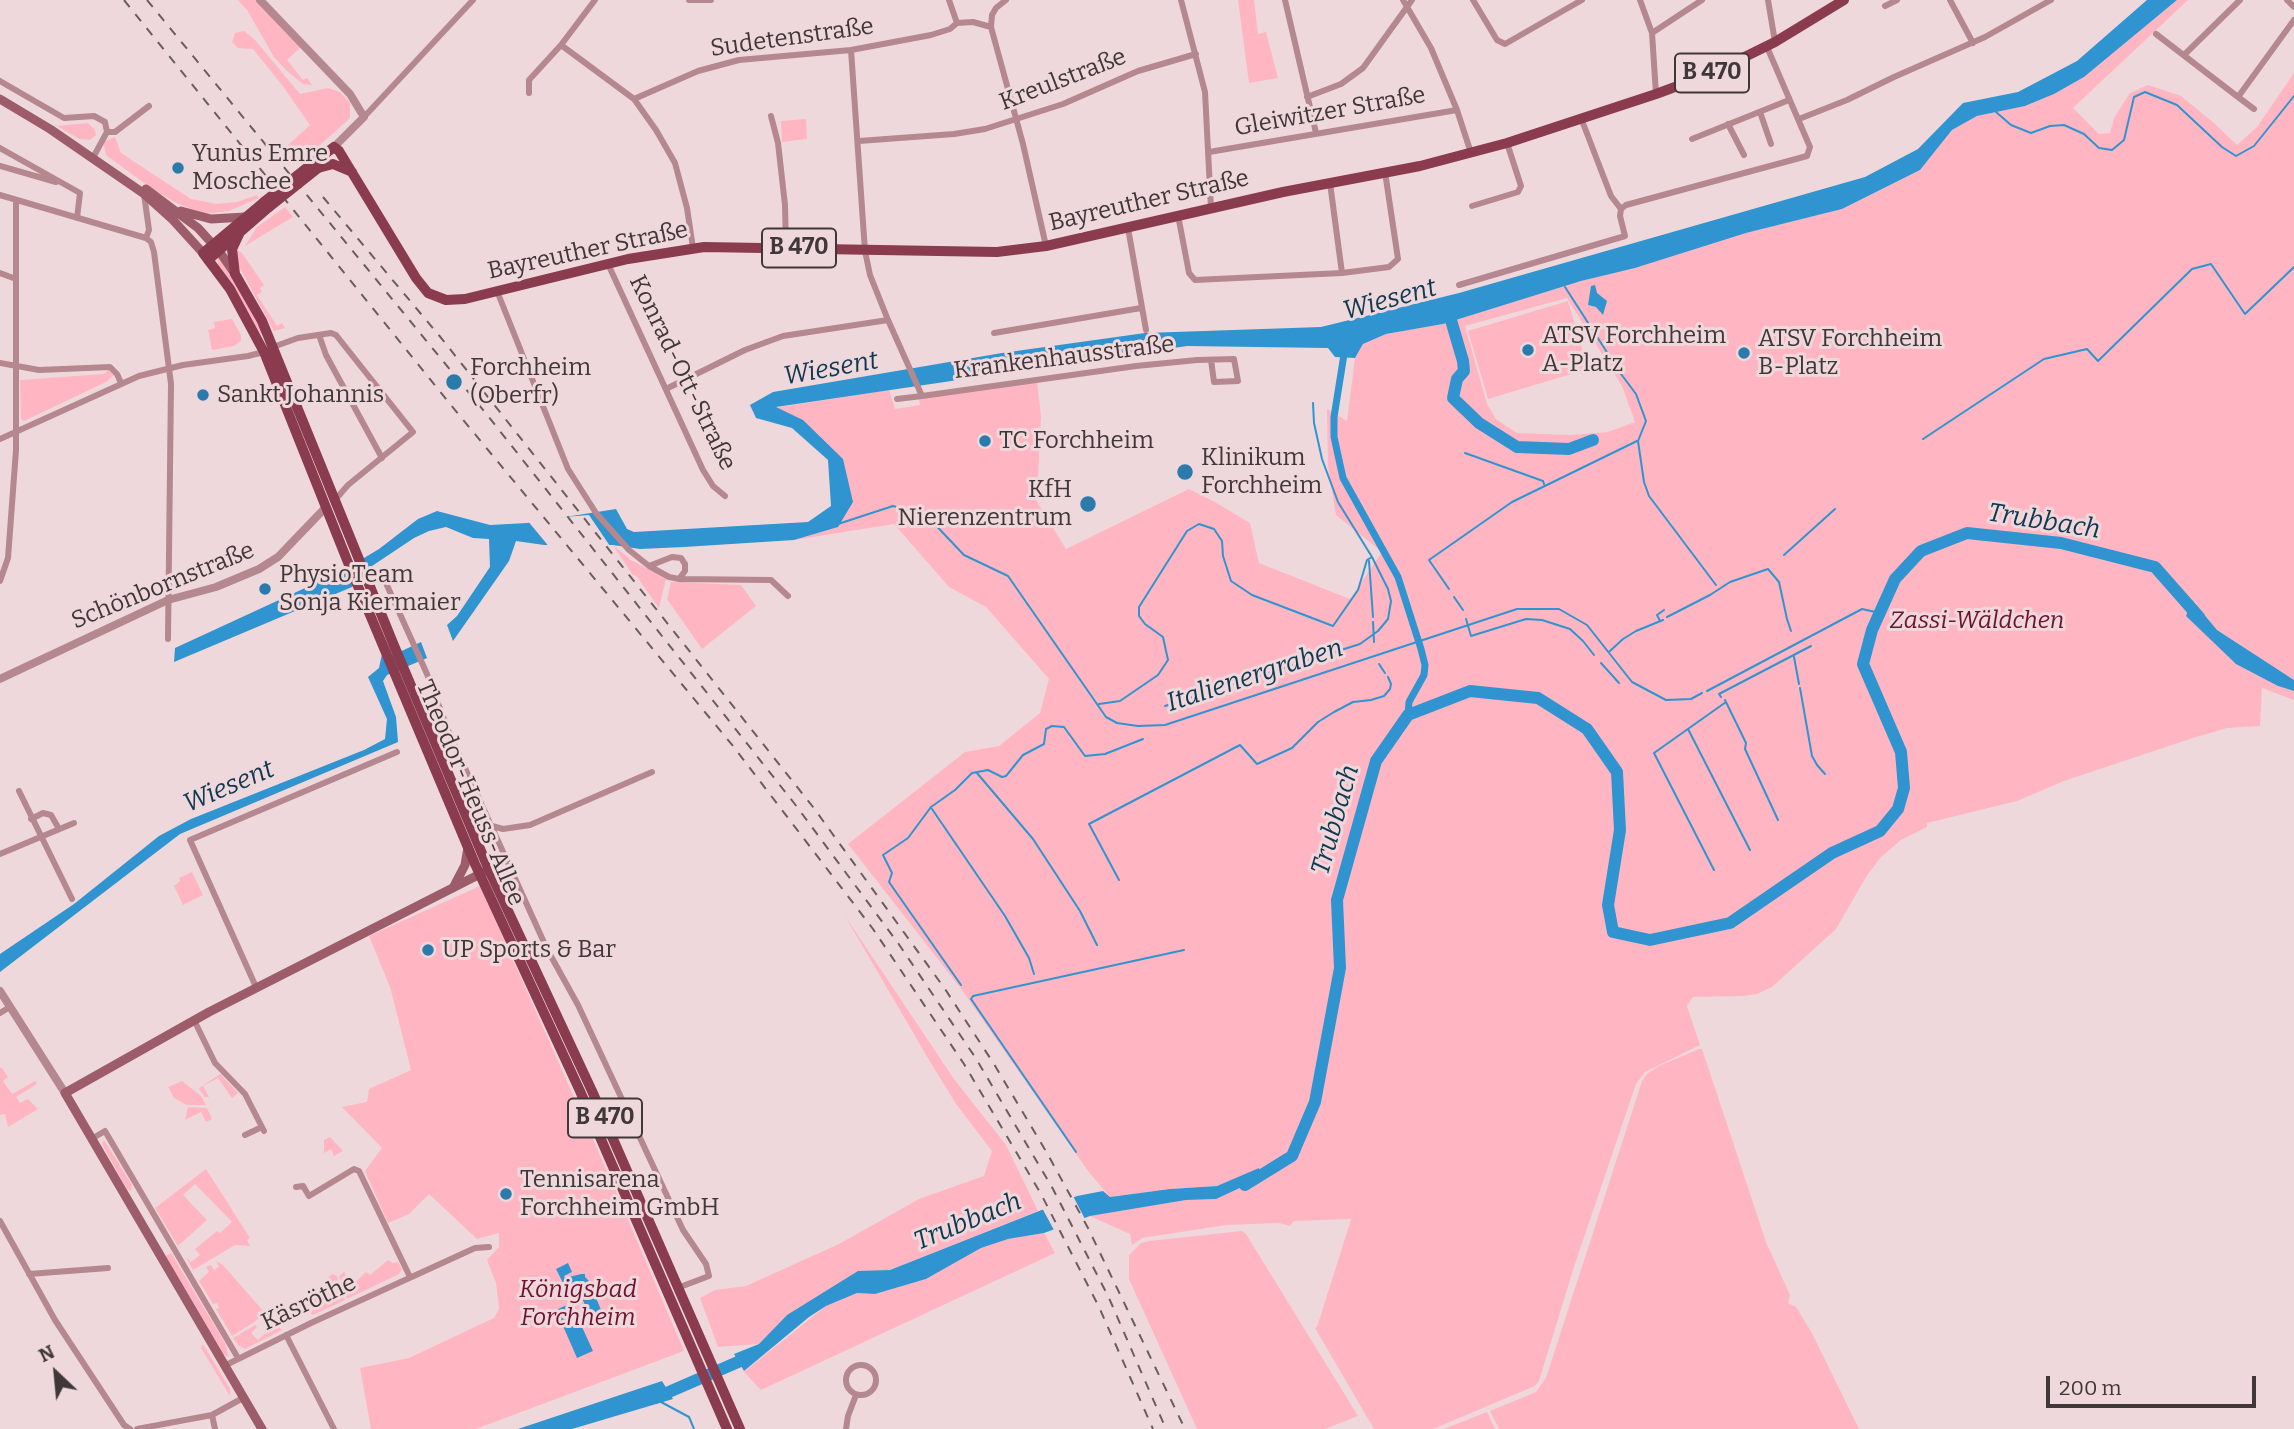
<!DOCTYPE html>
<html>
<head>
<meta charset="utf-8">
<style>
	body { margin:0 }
	#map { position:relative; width:2294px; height:1429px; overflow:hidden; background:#efd8db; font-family:Bitter,serif }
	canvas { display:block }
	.north { position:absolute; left:21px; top:1338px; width:70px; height:70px; -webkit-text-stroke:5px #efd8db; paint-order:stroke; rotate:334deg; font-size:19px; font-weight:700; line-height:28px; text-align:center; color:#403738 }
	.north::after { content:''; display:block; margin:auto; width:24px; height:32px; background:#403738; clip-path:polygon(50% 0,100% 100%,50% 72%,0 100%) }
	.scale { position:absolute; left:2046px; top:1376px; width:210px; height:32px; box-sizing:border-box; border:4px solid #403738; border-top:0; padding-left:9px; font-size:21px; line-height:24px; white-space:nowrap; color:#403738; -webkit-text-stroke:5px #efd8db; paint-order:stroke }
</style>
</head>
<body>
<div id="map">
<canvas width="2294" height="1429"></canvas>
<div class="north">N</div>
<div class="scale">200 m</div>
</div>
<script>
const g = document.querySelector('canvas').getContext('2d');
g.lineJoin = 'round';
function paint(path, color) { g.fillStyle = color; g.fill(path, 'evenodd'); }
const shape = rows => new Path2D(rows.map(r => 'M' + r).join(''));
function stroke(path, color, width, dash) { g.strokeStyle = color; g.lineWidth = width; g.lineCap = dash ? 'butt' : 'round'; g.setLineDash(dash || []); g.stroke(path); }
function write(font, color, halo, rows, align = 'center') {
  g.font = font + ' Bitter,serif'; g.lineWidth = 6; g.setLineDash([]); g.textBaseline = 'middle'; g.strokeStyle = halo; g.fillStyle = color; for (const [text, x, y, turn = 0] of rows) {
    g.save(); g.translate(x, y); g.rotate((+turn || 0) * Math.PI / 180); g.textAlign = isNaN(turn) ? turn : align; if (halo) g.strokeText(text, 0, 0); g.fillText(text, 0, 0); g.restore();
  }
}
const green = shape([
	[238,0,257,0,301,47,287,60,303,80,307,78,312,85,303,84,288,72,274,57,247,10],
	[1238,0,1254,0,1258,34,1266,32,1278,78,1249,83],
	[2177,0,2188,0,2073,108,2099,134,2110,133,2114,118,2130,93,2148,85,2181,96,2214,123,2237,145,2257,127,2294,73,2294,680,2217,630,2193,601,2186,616,2278,686,2294,691,2294,700,2262,688,2260,726,2227,728,2193,738,2064,781,2017,801,1927,823,1927,827,1901,840,1881,857,1866,877,1836,929,1772,987,1757,994,1743,996,1693,997,1687,1006,1700,1045,1645,1072,1636,1084,1574,1267,1539,1381,1535,1386,1433,1429,1374,1429,1315,1328,1317,1327,1368,1166,1351,1219,1294,1221,1290,1226,1279,1223,1226,1225,1142,1238,1132,1245,1130,1234,1090,1216,1186,1200,1216,1199,1259,1169,1217,1186,1170,1189,1110,1197,1088,1171,962,990,848,844,965,752,999,746,1040,713,1049,679,986,607,949,587,894,524,794,540,838,527,843,459,774,408,889,390,895,409,920,405,919,398,1037,381,1041,416,1038,476,1031,492,1066,549,1189,489,1215,502,1250,523,1259,563,1350,599,1382,552,1336,515,1328,467,1327,409,1347,421,1355,358,1363,344,1386,334,1443,324,1581,281,1635,268,1746,233,1842,209,1920,170,1952,130,1977,116,2025,106,2054,94,2084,77],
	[1567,298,1622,386,1635,422,1608,432,1570,435,1517,433,1496,419,1487,404,1465,326],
	[244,31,255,40,300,94,328,88,340,92,350,103,350,118,306,158,300,159,288,145,310,125,282,85,253,49,238,48,232,42,235,33],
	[806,119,807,139,782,142,781,121],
	[88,123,95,130,96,135,90,140,79,139,57,126],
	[115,137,121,153,191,199,217,204,237,202,257,195,259,198,229,211,205,214,176,203,151,188,106,155,103,142],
	[285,207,293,217,245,246,257,227],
	[236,249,242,253,264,285,260,288,262,292,257,295,277,326,282,323,285,328,274,331,237,263],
	[218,258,231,276,264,333,260,334,218,266],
	[1568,301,1588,369,1488,399,1468,331],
	[232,319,241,335,241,341,234,346,212,350,208,330,215,328,214,322],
	[108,370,114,375,106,382,24,421,21,419,20,380,104,374],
	[613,545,631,560,666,579,659,608,637,577,632,574],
	[671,582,741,585,756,606,702,649,667,599],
	[192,872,203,895,183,905,174,886,180,881,179,878],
	[480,886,615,1189,684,1351,476,1429,371,1429,360,1368,409,1358,494,1318,499,1309,496,1283,487,1260,499,1247,499,1233,477,1239,429,1194,409,1214,388,1223,365,1171,382,1148,342,1107,367,1102,369,1089,411,1070,390,987,369,936],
	[845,916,954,1079,1006,1145,1038,1211,890,1270,875,1271,787,1315,759,1344,718,1347,700,1298,715,1290,746,1286,839,1244,919,1199,984,1176,992,1151,956,1104,929,1060],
	[1699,1049,1702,1049,1720,1103,1766,1242,1790,1295,1788,1303,1796,1307,1812,1333,1859,1429,1499,1429,1490,1411,1536,1392,1546,1378,1642,1081,1647,1074,1659,1066],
	[0,1068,2,1068,8,1077,3,1081,12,1094,35,1081,37,1084,16,1097,20,1103,28,1099,38,1109,8,1127,5,1114,0,1115],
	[220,1074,238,1093,232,1098,218,1078,203,1086,209,1097,205,1097,199,1089,201,1087],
	[182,1081,201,1096,206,1105,187,1105,174,1098,168,1087],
	[188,1107,207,1108,212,1119,206,1122,201,1112,185,1120],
	[330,1137,343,1151,334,1156,331,1149,324,1153,324,1140],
	[104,1140,132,1185,131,1191,127,1189,102,1144],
	[206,1169,250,1238,247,1240,250,1246,235,1245,193,1270,186,1257,191,1262,200,1255,195,1249,217,1231,220,1233,232,1222,195,1184,183,1195,207,1220,178,1246,155,1208],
	[1242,1231,1246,1234,1358,1416,1325,1429,1197,1429,1129,1279,1129,1255,1141,1243,1149,1241],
	[1044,1233,1055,1253,761,1390,744,1372,826,1306,857,1293,875,1294,926,1279,981,1248,1008,1239],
	[171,1253,225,1343,229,1357,222,1354,164,1257],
	[388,1260,393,1263,398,1262,402,1269,399,1274,347,1299,339,1276,344,1272,346,1275,342,1278,350,1287,366,1272,370,1275],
	[216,1261,223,1265,265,1313,253,1323,232,1336,216,1309,219,1308,217,1303,213,1304,199,1281,209,1272,206,1267,211,1265,214,1270,219,1267],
	[332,1274,337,1276,345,1300,313,1315,302,1308,300,1305],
	[276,1324,282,1330,245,1349,238,1345,233,1338,255,1325,257,1327,251,1333,258,1340],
	[203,1344,230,1389,230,1396,201,1348],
	[1487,1412,1495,1429,1444,1429]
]);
const water = shape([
	[2147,0,2177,0,2084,77,2054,94,2025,106,1977,116,1952,130,1920,170,1842,209,1746,233,1635,268,1581,281,1443,324,1386,334,1363,344,1355,358,1335,357,1328,348,1187,346,776,407,803,420,843,459,853,502,838,527,794,540,684,547,640,549,613,545,544,545,516,541,509,561,453,641,447,625,457,616,490,567,489,539,473,538,446,527,429,531,414,538,366,570,352,587,174,662,175,648,344,570,379,549,418,519,437,511,490,525,527,523,616,509,627,529,634,532,808,522,831,506,828,460,792,428,756,418,750,405,773,392,1002,353,1145,333,1321,327,1459,293,1865,177,1918,149,1963,103,2018,92,2077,61],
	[1595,285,1597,293,1607,301,1603,315,1596,307,1588,305,1591,286],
	[2192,600,2217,630,2294,680,2294,691,2278,686,2236,664,2186,616],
	[421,642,427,658,387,675,383,681,396,717,398,742,180,834,0,972,0,954,74,904,159,836,191,819,364,750,385,739,387,719,368,677,379,668,382,654,393,655],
	[1259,1168,1259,1179,1216,1199,1186,1200,1090,1216,1044,1233,1008,1239,981,1248,926,1279,875,1294,857,1293,826,1306,809,1317,744,1371,734,1354,759,1344,787,1315,858,1271,890,1270,1077,1196,1103,1191,1110,1197,1170,1189,1217,1186],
	[568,1263,572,1272,564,1276,565,1278,581,1274,585,1274,585,1277,589,1281,584,1284,584,1287,566,1296,563,1293,565,1289,561,1286,563,1283,556,1269],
	[594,1293,604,1317,592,1322,582,1298],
	[571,1303,593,1351,577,1358,556,1310],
	[662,1381,673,1399,572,1429,518,1429]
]);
const pier = shape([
	[589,515,612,549,551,549,527,520],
	[1072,1194,1086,1221,1055,1232,1041,1206]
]);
const stream = shape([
	[1996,112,2011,125,2031,133,2050,126,2064,125,2084,134,2099,148,2112,150,2124,140,2134,97,2145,92,2177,105,2222,147,2236,156,2254,146,2294,96],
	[1565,287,1621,374,1636,394,1646,421,1638,441,1644,482,1649,496,1716,585],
	[1923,439,2044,359,2087,349,2098,361,2192,269,2211,264,2245,314,2294,267],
	[1465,453,1543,481,1544,484],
	[838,524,893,506,926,515,964,555,1008,576,1106,717,1117,723,1138,726,1165,725,1517,609,1559,609,1587,625,1632,682,1666,700,1691,699,1702,693],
	[1784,555,1835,509],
	[1369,561,1373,617],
	[1449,589,1429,560,1512,502,1637,441],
	[1454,597,1463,610],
	[1667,617,1710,595,1730,582,1768,569,1779,582,1787,619,1791,631],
	[1466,619,1471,636,1526,619,1542,620,1570,629,1583,641,1594,655],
	[1660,621,1657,615,1664,610],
	[1373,622,1374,642],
	[1610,651,1623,639,1636,631,1663,620],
	[1794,657,1799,684],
	[1601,663,1619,683],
	[1379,664,1385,673],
	[1800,688,1812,756,1817,765,1825,774],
	[1707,691,1862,609,1880,613],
	[1721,697,1719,694,1811,646],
	[1725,700,1746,743,1745,749,1778,820],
	[1099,704,1120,701,1158,675,1168,660,1163,637,1145,624,1139,616,1139,607,1187,531,1199,524,1214,529,1222,541,1223,556,1231,581,1252,595,1333,626,1358,590,1367,560,1372,557],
	[1165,706,1360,644,1378,631,1388,619,1391,601,1388,589,1372,557,1338,502,1322,459,1314,423,1313,403],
	[1688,729,1750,850],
	[977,773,1033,839,1080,911,1097,945],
	[932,809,1005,916,1029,958,1034,974],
	[1714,870,1654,753,1726,702],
	[1119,880,1089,824,1240,745,1257,764,1292,748,1318,722,1334,712,1353,702,1371,700,1384,696,1390,689,1391,684,1388,677],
	[961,985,889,882,892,873,883,855,908,838,931,807,955,790,972,773,988,770,1002,777,1006,776,1023,755,1044,744,1046,729,1052,726,1064,727,1085,756,1105,754,1143,739],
	[1076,1152,971,999,973,996,1184,950],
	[661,1402,689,1417,694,1429]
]);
const canal = shape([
	[1345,348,1334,417,1334,437,1343,478,1398,577,1421,649,1425,665,1424,675,1409,702,1408,715]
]);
const river = shape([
	[1448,310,1463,361,1464,371,1457,379,1453,398,1479,423,1517,447,1569,449,1593,440],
	[1245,1185,1292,1156,1315,1102,1340,968,1337,900,1376,761,1408,715,1470,691,1538,698,1587,729,1617,772,1620,830,1608,905,1613,932,1650,940,1730,923,1832,853,1880,831,1898,809,1904,788,1901,752,1863,664,1872,630,1895,579,1921,551,1967,533,2061,543,2155,567,2199,617],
	[655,1398,738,1362,750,1355]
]);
const minor = shape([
	[689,0,711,0],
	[949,0,957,23],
	[1006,0,996,8,992,15,991,27,1023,144,1046,246],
	[1181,0,1205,92,1211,209],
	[1285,0,1316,133],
	[1403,0,1431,48,1457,110,1471,153],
	[1473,0,1497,40,1505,44,1582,0],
	[1640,0,1652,33,1656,94],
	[1768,0,1775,42],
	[1950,0,1973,43],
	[2287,0,2294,7],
	[1885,6,1897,0],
	[957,23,973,22,991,27],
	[1652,33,1702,0],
	[2156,34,2238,97,2294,20],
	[561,45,595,0],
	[851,50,865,251,870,275,888,320,922,396,1136,366,1197,360,1234,359,1238,381,1214,382,1211,360],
	[2184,55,2240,0],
	[0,81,64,118,94,116,105,122,107,132,95,154],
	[529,93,529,80,561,45,634,99,656,130,675,163,687,208,693,248],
	[1307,97,1341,84,1363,68,1412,0],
	[2238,97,2254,109],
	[634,99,698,71,739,60,851,50,931,35,950,29,957,23],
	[1760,112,1771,144],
	[771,116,778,143,785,205,786,247],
	[364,117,473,0],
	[1581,118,1611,196,1621,209],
	[1799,119,1847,100,1894,77,1985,37,2051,0],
	[1728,124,1744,155],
	[107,132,115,132,149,106],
	[1692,139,1789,100],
	[859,141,954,134,985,129,1063,104,1138,71,1196,54],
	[0,148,80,193,77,218],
	[1209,152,1457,110],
	[0,166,56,182],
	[1330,183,1342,273],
	[144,194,149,230,146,238],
	[0,195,146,238,151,242,154,252,171,384,168,639],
	[1472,206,1518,192,1521,186,1507,143],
	[1178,215,1189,273,1195,280,1342,273,1389,267,1398,259,1385,172],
	[1128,228,1146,330],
	[608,264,703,470,713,486,725,496],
	[0,273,16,279],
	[1459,285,1625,236,1620,216,1621,209,1626,205,1807,156,1810,147,1767,47],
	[497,291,568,469,596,513,629,550,649,566,669,577,679,579,771,580,788,596],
	[994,333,1141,308],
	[319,335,326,355,382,458],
	[273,347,298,338,331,333,336,335,413,432,348,485,335,500],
	[0,363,39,370,110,367,117,374,121,383],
	[666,389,745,350,783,336,888,320],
	[897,399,922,396],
	[0,439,139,376,183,365,248,356,264,352],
	[649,566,672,557,681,558,685,564,685,571,679,579],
	[381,572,427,674,450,735,547,949,578,1005,683,1230,706,1264,709,1276,680,1287],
	[0,581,8,558,16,450,16,200],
	[19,791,72,899],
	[31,819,43,813,51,815,59,829],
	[492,826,503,829,530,825,652,772],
	[0,854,74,823],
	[256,987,190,840,397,752],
	[0,1013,10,1007],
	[194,1020,215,1063,245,1094,264,1131],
	[245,1135,262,1127],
	[93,1138,105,1131,238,1358],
	[296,1187,303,1186,309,1196,354,1169,359,1171,410,1277],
	[0,1221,55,1320,124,1425,130,1429],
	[29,1274,108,1268],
	[286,1335,334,1429],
	'846 1380a15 15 0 1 1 30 0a15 15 0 1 1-30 0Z',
	[224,1366,311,1323,475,1248,489,1247],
	[212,1415,215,1429],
	[137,1429,212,1415,243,1398],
	[846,1429,848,1416,856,1395]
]);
const tertiary = shape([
	[260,0,350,94,364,117,331,150],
	[0,679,168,600,216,587,259,569,278,557,326,507],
	[0,991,65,1093]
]);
const secondary = shape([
	[0,99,50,129,143,193,173,220,203,253],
	[146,189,198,228,219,251,235,274],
	[181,211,211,219,245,217],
	[453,888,465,865,468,847],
	[262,1429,65,1093,209,1012,484,872]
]);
const primary = shape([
	[313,163,334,147,339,151,416,278,428,293,446,300,465,299,628,259,704,247,997,252,1046,246,1283,192,1420,166,1507,143,1656,94,1710,74,1775,42,1844,0],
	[318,168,333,164,352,172],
	[264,202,203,253,230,289,264,352,349,565,475,864,580,1091,727,1429],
	[240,232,232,249,235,274,262,321,395,648,489,870,592,1091,740,1429],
	[208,260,269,207]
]);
const rail = shape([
	[124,0,450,404,733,746,873,929,964,1064,1041,1194,1099,1307,1153,1429],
	[147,0,488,416,794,803,898,943,975,1057,1053,1189,1109,1298,1166,1429],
	[323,197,442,339,813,807,945,989,994,1064,1047,1153,1088,1228,1185,1429]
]);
const primaryBridge = shape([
	[264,202,313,163],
	[269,207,318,168]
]);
const markers = [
	[178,168,7,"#2a7aab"],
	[1528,350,7,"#2a7aab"],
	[1744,353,7,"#2a7aab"],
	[454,382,9,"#2a7aab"],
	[203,395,7,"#2a7aab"],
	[985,441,7,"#2a7aab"],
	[1185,472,9,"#2a7aab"],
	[1088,504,9,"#2a7aab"],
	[265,589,7,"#2a7aab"],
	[428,950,7,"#2a7aab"],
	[506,1194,7,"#2a7aab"]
];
const shields = [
	[1712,73,74],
	[799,248,74],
	[605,1118,74]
];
const shieldNames = [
	["B 470",1712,73],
	["B 470",799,248],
	["B 470",605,1118]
];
const streetNames = [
	["Sudetenstraße",792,38,-8],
	["Kreulstraße",1063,80,-21],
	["Gleiwitzer Straße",1330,112,-10],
	["Bayreuther Straße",1149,201,-13],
	["Bayreuther Straße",588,251,-12],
	["Krankenhausstraße",1064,358,-7],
	["Konrad-Ott-Straße",682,373,64],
	["Schönbornstraße",163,586,-22],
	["Theodor-Heuss-Allee",470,793,67],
	["Käsröthe",309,1303,-25]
];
const poiNames = [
	["Yunus Emre",192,154],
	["Moschee",192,182],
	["ATSV Forchheim",1542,336],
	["A-Platz",1542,364],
	["ATSV Forchheim",1758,339],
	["B-Platz",1758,367],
	["Forchheim",470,368],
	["(Oberfr)",470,396],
	["Sankt Johannis",217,395],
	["TC Forchheim",999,441],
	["Klinikum",1201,458],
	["Forchheim",1201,486],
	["KfH",1072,490,"right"],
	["Nierenzentrum",1072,518,"right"],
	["PhysioTeam",279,575],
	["Sonja Kiermaier",279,603],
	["UP Sports & Bar",442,950],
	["Tennisarena",520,1180],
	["Forchheim GmbH",520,1208]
];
const parkNames = [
	["Zassi-Wäldchen",1977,621],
	["Königsbad",578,1290],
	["Forchheim",578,1318]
];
const waterNames = [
	["Wiesent",1390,300,-15],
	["Wiesent",831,369,-10],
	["Trubbach",2044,522,9],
	["Italienergraben",1255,676,-18],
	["Wiesent",229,787,-23],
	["Trubbach",1336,820,-74],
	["Trubbach",968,1222,-22]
];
paint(green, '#ffb6c2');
paint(water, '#3094d0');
paint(pier, '#efd8db');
stroke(stream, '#3094d0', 2);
stroke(canal, '#3094d0', 7);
stroke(river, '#3094d0', 12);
stroke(minor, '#b5878f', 6);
stroke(tertiary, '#b5878f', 8);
stroke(secondary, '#9d5c69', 9);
stroke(primary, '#8a3b4e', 10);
stroke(rail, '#695d5e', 2, [9, 9]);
stroke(primaryBridge, '#8a3b4e', 10);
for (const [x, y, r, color] of markers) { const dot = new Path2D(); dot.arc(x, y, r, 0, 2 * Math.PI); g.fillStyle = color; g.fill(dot); stroke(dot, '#efd8db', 2.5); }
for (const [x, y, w] of shields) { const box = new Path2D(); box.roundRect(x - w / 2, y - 19.5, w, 39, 5); g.fillStyle = '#efd8db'; g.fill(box); stroke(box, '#403738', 2); }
write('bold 23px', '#403738', null, shieldNames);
write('24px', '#403738', '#efd8db', streetNames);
write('24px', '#403738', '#efd8db', poiNames, 'left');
write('italic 24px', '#6e1230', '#efd8db', parkNames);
write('italic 26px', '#0f3851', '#efd8db', waterNames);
</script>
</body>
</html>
